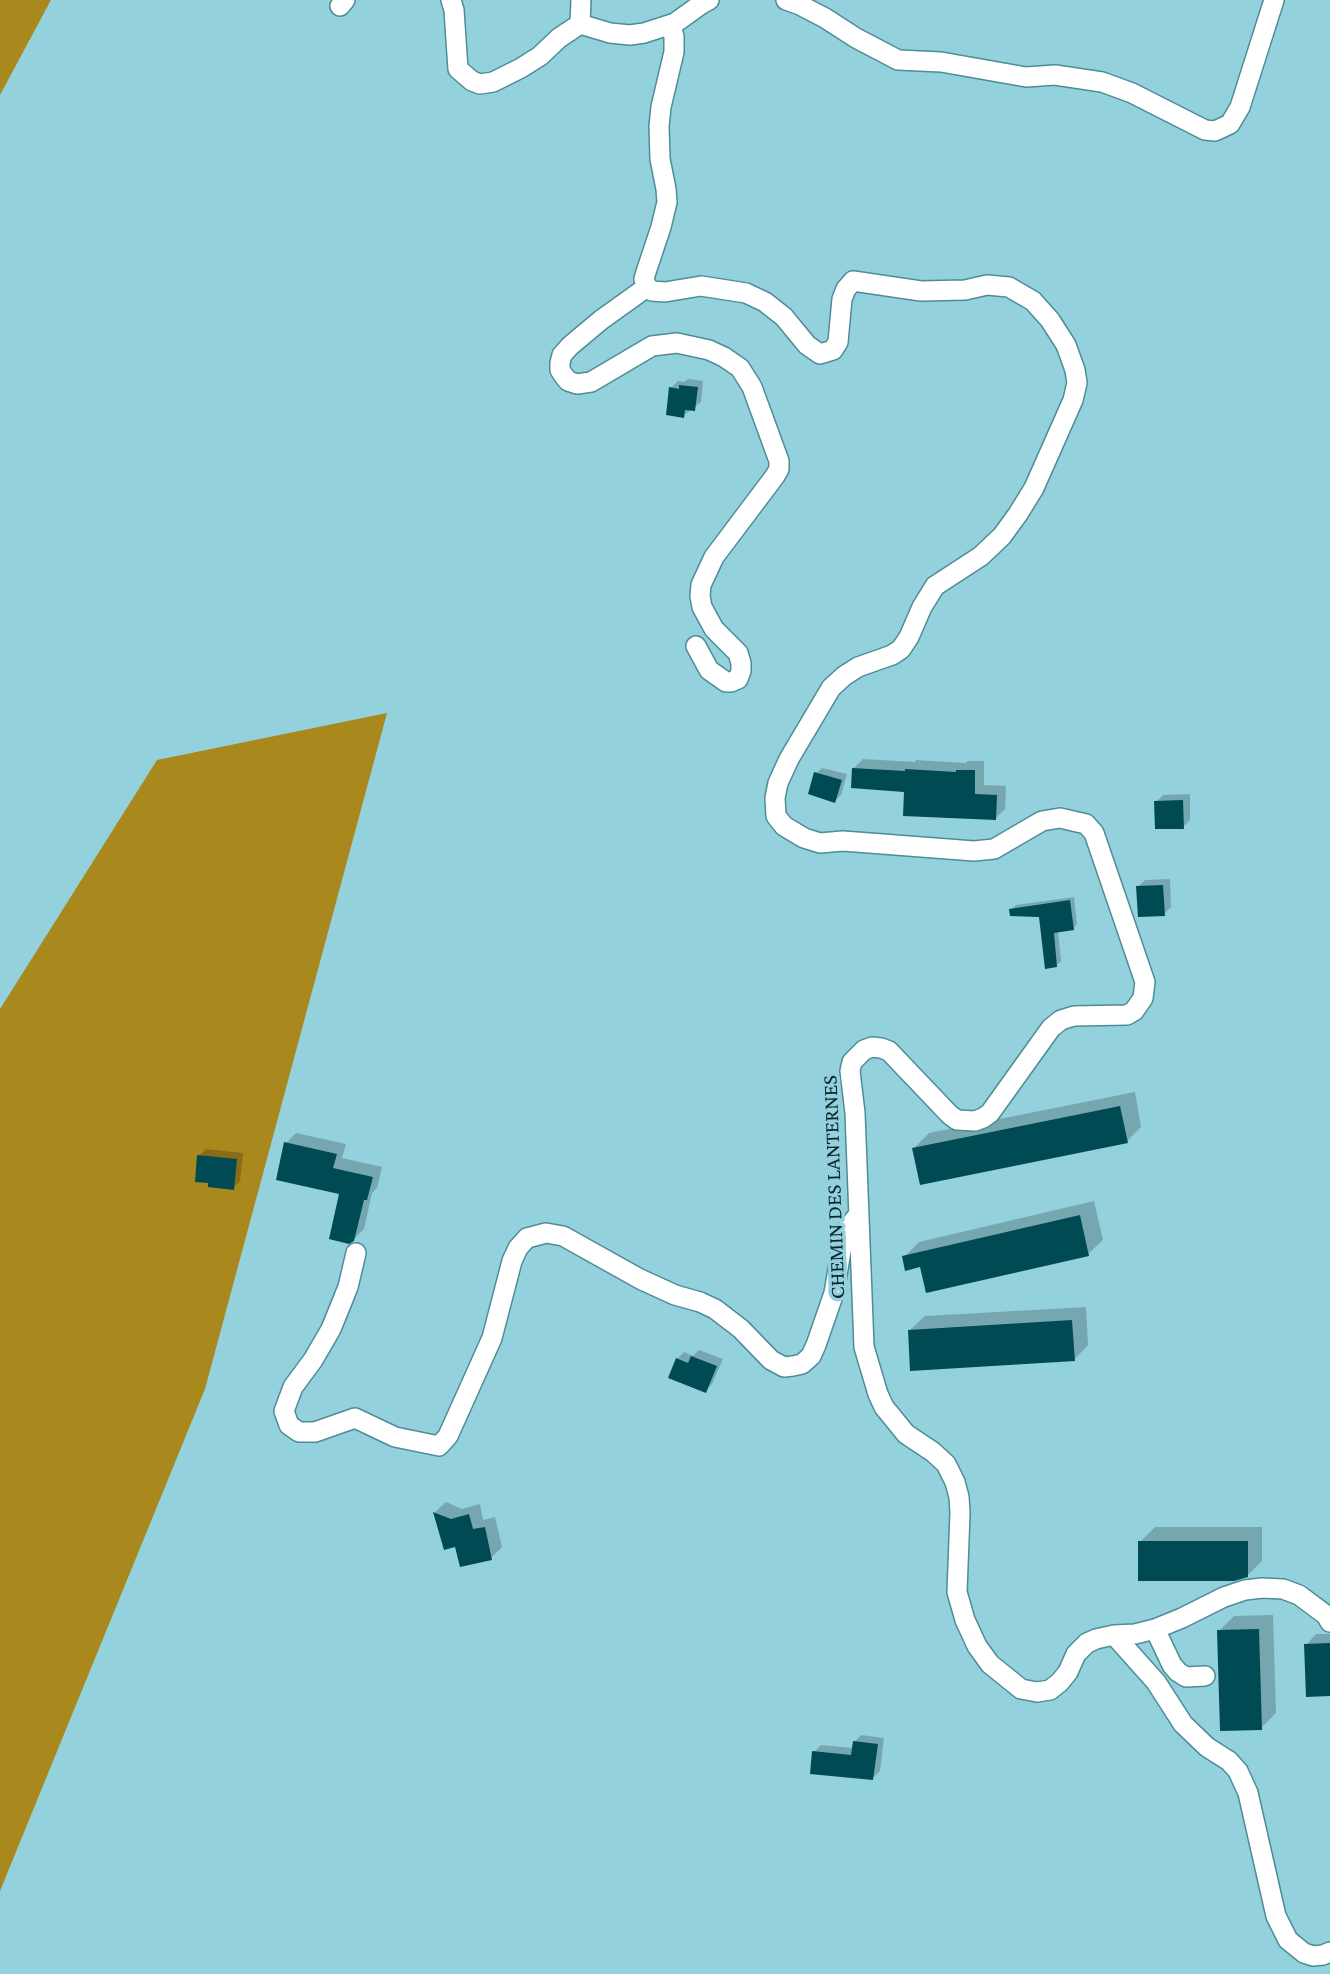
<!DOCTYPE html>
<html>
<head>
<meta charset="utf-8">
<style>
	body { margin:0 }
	canvas { display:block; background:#93d1dd }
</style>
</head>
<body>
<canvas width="1330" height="1974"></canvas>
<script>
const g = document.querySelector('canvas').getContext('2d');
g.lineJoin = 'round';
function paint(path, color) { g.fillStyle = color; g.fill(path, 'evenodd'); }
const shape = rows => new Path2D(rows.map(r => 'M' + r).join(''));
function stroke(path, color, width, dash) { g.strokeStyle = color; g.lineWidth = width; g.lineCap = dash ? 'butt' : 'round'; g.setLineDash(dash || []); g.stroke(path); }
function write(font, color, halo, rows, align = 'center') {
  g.font = font + ' "Crimson Pro",serif'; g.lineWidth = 7; g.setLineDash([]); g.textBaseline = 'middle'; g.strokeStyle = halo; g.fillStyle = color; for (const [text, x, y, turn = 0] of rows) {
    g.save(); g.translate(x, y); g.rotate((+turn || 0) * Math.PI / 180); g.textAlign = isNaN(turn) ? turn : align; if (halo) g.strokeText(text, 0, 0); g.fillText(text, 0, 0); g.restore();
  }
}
const forest = shape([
	[0,0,51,0,0,95],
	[387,713,205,1389,0,1891,0,1009,157,760]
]);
const shadow = shape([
	[688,379,703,381,701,402,683,416,671,388,678,381,684,382],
	[863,759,915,762,916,760,966,763,967,761,984,761,984,785,1006,786,1005,809,995,819,906,790,854,768],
	[822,768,847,774,841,795,835,801,816,773],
	[1190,794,1190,820,1183,827,1156,802,1163,795],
	[1170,879,1171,907,1164,914,1138,887,1145,880],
	[1074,897,1077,924,1073,929,1058,931,1061,961,1056,966,1041,916,1011,910,1016,905],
	[1135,1092,1141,1127,1127,1141,914,1148,929,1133],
	[296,1133,346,1144,342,1158,382,1167,377,1188,372,1193,364,1229,353,1240,341,1193,286,1143],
	[206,1149,243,1153,240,1181,233,1188,199,1156],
	[1094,1201,1103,1240,1088,1254,904,1257,919,1242],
	[1086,1307,1088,1345,1074,1360,910,1330,925,1316],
	[699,1350,723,1359,712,1384,705,1391,677,1359,684,1352,693,1356],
	[446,1502,462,1509,480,1504,483,1520,495,1517,502,1547,491,1558,456,1545,445,1548,435,1512],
	[1155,1527,1262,1527,1262,1561,1247,1576,1140,1542],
	[1273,1615,1276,1713,1261,1728,1219,1631,1234,1616],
	[1316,1634,1330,1634,1330,1695,1306,1645],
	[861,1735,884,1738,880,1771,873,1778,814,1752,821,1745,853,1748,854,1742]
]);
const building = shape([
	[679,385,698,387,695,411,685,410,684,418,666,415,669,387,679,389],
	[852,768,905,771,905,769,956,772,956,770,975,770,975,794,997,795,996,820,903,816,904,792,851,788],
	[814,772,842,780,835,803,808,794],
	[1183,800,1184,829,1155,829,1154,801],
	[1163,885,1165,916,1138,917,1136,886],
	[1070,900,1074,930,1054,933,1057,967,1045,969,1039,917,1010,916,1009,909],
	[1120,1106,1128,1143,920,1185,912,1148],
	[284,1142,337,1154,333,1168,373,1177,367,1200,364,1200,354,1241,349,1244,329,1239,339,1194,276,1180],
	[197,1155,237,1159,234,1190,208,1187,208,1183,195,1182],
	[1080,1215,1089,1256,926,1293,920,1267,905,1271,902,1256],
	[1072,1320,1075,1361,910,1371,908,1330],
	[691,1356,717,1366,706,1393,668,1378,676,1358,688,1363],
	[433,1512,451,1519,469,1514,473,1529,485,1527,492,1560,460,1567,455,1547,444,1550],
	[1138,1541,1248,1541,1248,1577,1234,1581,1138,1581],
	[1259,1629,1262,1730,1220,1731,1217,1630],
	[1330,1643,1330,1696,1306,1697,1304,1644],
	[853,1741,878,1744,873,1780,810,1774,812,1751,851,1755]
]);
const street = shape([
	[451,0,454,10,458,69,472,81,480,84,493,82,521,68,540,56,559,38,580,24],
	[786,0,800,5,825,18,856,38,898,60,941,62,1026,77,1055,75,1102,82,1132,93,1205,130,1215,131,1230,124,1240,107,1274,0],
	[340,6,345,0],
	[580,24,610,33,630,35,644,33,675,23,700,5,709,0],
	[580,24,581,0],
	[670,26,674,36,674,52,661,107,659,126,660,159,666,189,667,202,661,227,646,272,644,279,647,287,652,291,665,292,701,286,746,293,765,302,784,317,807,345,820,354,833,350,838,342,842,299,846,289,853,281,921,291,965,290,987,285,1009,287,1033,301,1050,320,1066,345,1075,370,1077,383,1073,400,1034,488,1018,514,1002,536,981,556,935,586,922,607,909,637,901,649,892,655,858,667,844,676,831,688,789,759,778,783,775,798,776,816,784,826,804,838,820,843,843,841,974,851,994,849,1042,821,1060,818,1086,824,1094,833,1145,982,1143,998,1134,1011,1127,1015,1074,1016,1061,1020,1051,1028,990,1113,983,1118,975,1121,957,1120,950,1115,889,1051,881,1048,872,1047,864,1050,852,1062,850,1071,855,1113,864,1347,878,1394,884,1407,906,1434,933,1452,946,1464,955,1482,959,1497,960,1513,957,1592,965,1620,977,1646,990,1664,1021,1689,1037,1692,1050,1690,1060,1682,1068,1672,1076,1654,1087,1643,1096,1639,1114,1635,1156,1682,1183,1724,1207,1747,1229,1761,1238,1771,1248,1793,1276,1916,1288,1940,1304,1953,1313,1956,1323,1955,1330,1952],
	[647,287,601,320,570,346,562,355,560,363,560,370,564,376,568,381,577,384,591,382,652,346,677,343,709,350,724,357,740,368,752,387,779,461,779,469,775,476,714,557,701,585,700,596,702,607,714,629,738,653,741,663,741,671,738,679,731,682,726,682,709,670,696,646],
	[356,1253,348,1287,331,1329,313,1360,293,1387,284,1411,289,1425,299,1432,315,1432,355,1418,395,1437,439,1446,448,1436,492,1338,512,1261,518,1248,527,1238,546,1233,563,1236,640,1279,675,1295,700,1302,715,1309,741,1329,771,1360,784,1367,793,1366,802,1364,811,1356,816,1345,834,1293,843,1239,848,1228,858,1215],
	[1155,1629,1172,1665,1178,1672,1186,1677,1205,1676],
	[1114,1635,1135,1634,1155,1629,1182,1618,1224,1597,1245,1590,1262,1588,1283,1589,1299,1595,1326,1615,1330,1622]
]);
const streetNames = [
	["CHEMIN DES LANTERNES",834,1187,-92]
];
paint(forest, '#a9891e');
paint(shadow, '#0003');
paint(building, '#004a54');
stroke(street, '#4e8c97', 22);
stroke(street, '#fff', 19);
write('21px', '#0c262b', '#93d1dd', streetNames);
</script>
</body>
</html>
